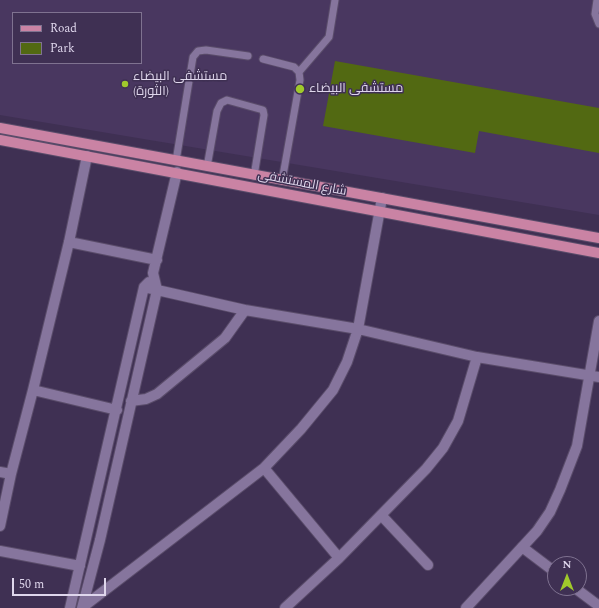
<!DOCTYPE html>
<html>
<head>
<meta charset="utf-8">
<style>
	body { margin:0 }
	#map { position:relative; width:599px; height:608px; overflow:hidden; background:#3f3053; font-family:Spectral,serif }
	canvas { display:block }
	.legend { position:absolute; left:12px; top:12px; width:130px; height:52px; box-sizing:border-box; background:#3f3053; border:1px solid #7f7290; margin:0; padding:5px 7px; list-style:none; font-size:12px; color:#dfd6ec }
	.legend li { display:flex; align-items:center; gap:8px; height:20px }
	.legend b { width:20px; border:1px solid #7f7290 }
	.north { position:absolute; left:547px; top:556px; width:40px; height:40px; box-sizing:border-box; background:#3f3053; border:1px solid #7f7290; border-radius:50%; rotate:0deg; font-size:11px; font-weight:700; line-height:16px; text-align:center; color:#dfd6ec }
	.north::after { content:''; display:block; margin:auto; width:14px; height:18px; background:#a0c92b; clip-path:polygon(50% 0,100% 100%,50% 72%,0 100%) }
	.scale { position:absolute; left:12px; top:578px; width:94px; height:18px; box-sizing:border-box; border:2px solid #dfd6ec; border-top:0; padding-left:5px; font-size:12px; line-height:14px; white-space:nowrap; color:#dfd6ec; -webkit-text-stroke:3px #3f3053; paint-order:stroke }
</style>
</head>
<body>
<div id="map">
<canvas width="599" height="608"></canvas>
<ul class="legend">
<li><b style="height:5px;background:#ca83a4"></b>Road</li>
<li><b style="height:11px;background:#526912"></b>Park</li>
</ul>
<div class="north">N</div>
<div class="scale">50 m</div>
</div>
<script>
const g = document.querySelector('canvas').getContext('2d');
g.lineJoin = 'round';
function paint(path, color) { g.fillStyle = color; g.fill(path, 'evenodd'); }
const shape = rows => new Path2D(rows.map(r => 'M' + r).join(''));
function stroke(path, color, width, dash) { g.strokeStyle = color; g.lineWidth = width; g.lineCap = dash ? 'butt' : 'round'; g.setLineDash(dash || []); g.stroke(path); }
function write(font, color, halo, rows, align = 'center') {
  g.font = font + ' Spectral,Cairo,serif'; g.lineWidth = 3; g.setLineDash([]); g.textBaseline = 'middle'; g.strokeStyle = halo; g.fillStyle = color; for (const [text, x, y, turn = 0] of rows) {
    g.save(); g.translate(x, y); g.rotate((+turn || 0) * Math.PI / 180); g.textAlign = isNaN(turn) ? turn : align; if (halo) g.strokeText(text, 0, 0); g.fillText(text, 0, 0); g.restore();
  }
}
const built = shape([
	[0,0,599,0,599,215,0,115],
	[13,13,141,13,141,63,13,63]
]);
const green = shape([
	[335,61,599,108,599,153,479,131,475,153,323,126]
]);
const lane = shape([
	[597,0,595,14,599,24],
	[263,59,294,67,299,72,300,80,282,181],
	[299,72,329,37,335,0],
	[176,161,193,57,198,51,206,50,248,56],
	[207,167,217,111,221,103,227,100,263,110,264,115,254,176]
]);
const street = shape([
	[69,242,157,260],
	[144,287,245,310,358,329,477,357,599,377],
	[33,390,117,410],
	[131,401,146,399,157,394,225,338,245,310],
	[264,468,339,558],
	[0,472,11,474],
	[381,515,428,565],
	[0,526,11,474,33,390,69,242,87,156],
	[522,547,555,572],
	[0,551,80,566],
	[575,588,599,606],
	[83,607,264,468,301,429,333,390,347,362,358,329,382,198],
	[70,608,144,287,149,282],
	[82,608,100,540,157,290,153,273,177,172],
	[285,608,339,558,426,469,443,448,458,421,477,357],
	[466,608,537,531,550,512,560,490,577,446,599,321]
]);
const primary = shape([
	[0,128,599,238],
	[0,140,599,253]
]);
const markers = [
	[125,84,4,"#a0c92b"],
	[300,89,5,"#a0c92b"]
];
const poiNames = [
	["مستشفى البيضاء",133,77],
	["(الثورة)",133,92],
	["مستشفى البيضاء",309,89]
];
const streetNames = [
	["شارع المستشفى",302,184,11]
];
paint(built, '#493760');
paint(green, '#526912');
stroke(lane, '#5a4c6a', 9);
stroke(street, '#5a4c6a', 12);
stroke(primary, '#5a4c6a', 12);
stroke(lane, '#86759d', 7);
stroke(street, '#86759d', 10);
stroke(primary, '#ca83a4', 10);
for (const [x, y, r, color] of markers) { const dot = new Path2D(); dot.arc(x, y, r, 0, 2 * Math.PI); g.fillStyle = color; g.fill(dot); stroke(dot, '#3f3053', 1.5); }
write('13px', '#dfd6ec', '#3f3053', poiNames, 'left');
write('13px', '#dfd6ec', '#3f3053', streetNames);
</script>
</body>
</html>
